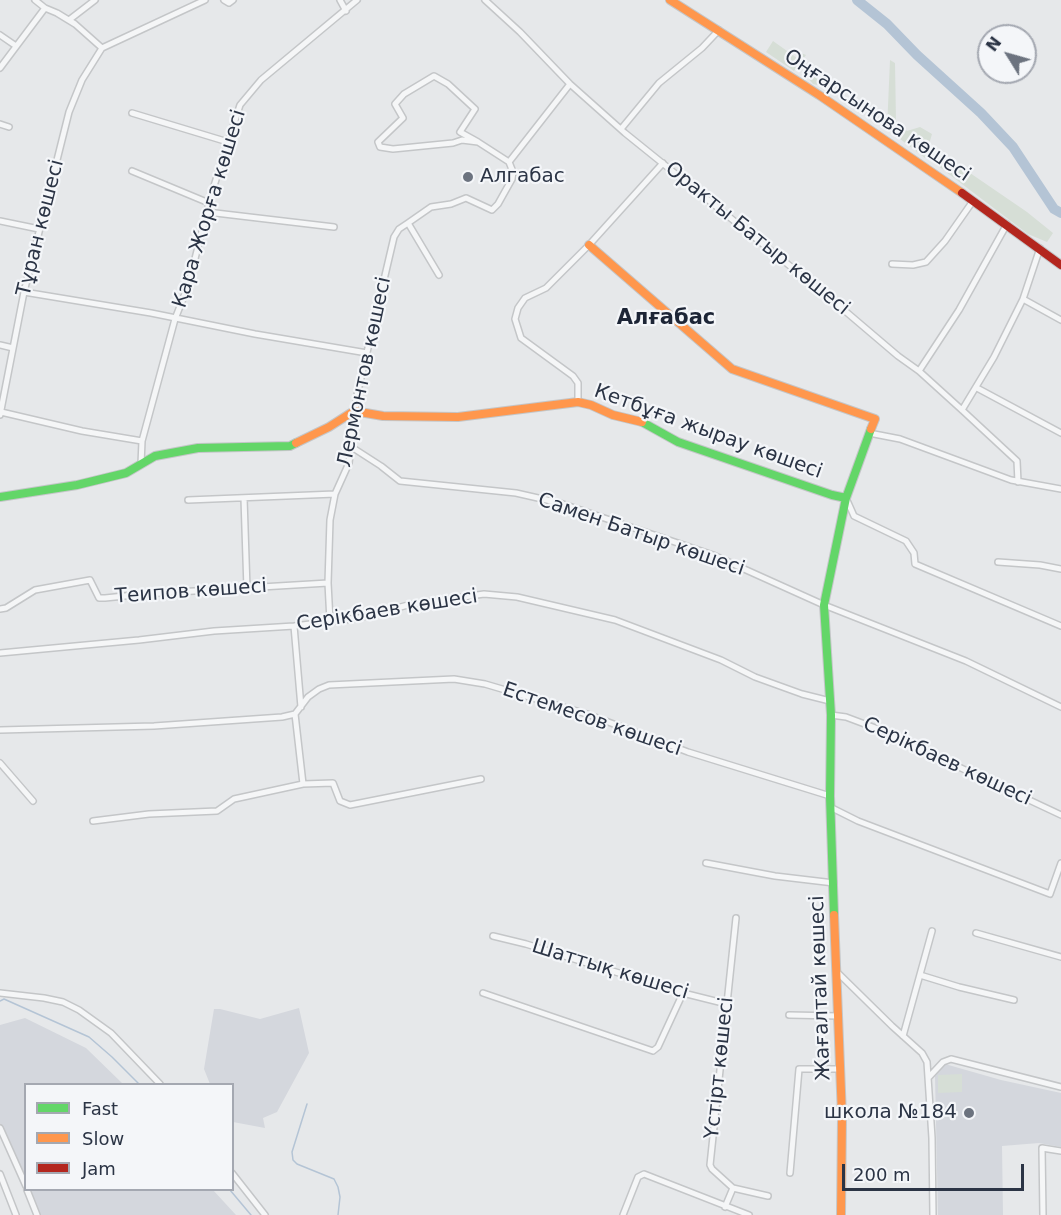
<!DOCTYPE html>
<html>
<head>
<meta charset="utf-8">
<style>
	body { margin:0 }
	#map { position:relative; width:1061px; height:1215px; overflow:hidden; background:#e6e8ea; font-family:"DejaVu Sans",sans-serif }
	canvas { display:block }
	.legend { position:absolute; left:24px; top:1083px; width:210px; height:108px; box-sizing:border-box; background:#f4f6f9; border:2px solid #a4a8b1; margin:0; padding:8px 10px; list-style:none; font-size:18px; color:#2b3445 }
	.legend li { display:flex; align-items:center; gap:12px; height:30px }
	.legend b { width:30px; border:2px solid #a4a8b1 }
	.north { position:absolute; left:977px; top:24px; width:60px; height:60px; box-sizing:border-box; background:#f4f6f9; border:2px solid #a4a8b1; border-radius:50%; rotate:307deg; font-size:16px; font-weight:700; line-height:24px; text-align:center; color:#2b3445 }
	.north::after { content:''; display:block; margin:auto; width:21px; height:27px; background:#6c737f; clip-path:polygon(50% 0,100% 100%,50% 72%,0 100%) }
	.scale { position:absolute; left:842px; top:1164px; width:182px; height:27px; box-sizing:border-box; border:3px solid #2b3445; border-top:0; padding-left:8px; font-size:18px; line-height:21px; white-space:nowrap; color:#2b3445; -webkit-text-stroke:4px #f4f6f9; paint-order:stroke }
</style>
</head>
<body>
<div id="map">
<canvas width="1061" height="1215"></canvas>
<ul class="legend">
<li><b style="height:8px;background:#63d668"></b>Fast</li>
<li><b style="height:8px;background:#ff974d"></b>Slow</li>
<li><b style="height:8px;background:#b3261e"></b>Jam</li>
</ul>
<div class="north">N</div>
<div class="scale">200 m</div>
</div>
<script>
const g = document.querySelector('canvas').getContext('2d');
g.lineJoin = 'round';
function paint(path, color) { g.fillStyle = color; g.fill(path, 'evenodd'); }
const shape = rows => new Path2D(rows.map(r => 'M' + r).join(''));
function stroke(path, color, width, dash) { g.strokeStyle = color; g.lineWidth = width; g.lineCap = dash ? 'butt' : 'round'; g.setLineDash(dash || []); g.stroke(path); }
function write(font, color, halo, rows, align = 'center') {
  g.font = font + ' "DejaVu Sans",sans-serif'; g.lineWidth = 4.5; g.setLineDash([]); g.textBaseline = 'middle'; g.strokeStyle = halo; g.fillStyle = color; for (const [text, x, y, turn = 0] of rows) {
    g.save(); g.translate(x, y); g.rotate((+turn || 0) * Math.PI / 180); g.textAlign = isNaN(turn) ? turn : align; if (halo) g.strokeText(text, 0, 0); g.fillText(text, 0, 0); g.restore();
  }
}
const built = shape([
	[299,1008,309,1053,277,1112,263,1118,265,1128,233,1122,232,1084,210,1084,204,1069,214,1009,220,1009,260,1019],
	[25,1018,86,1048,123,1084,26,1084,25,1179,0,1123,0,1025],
	[945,1064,1001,1080,1061,1093,1061,1147,1039,1143,1002,1146,1003,1215,938,1215,935,1076],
	[30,1190,213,1190,236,1215,40,1215]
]);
const green = shape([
	[773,41,797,58,801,53,806,55,794,71,766,52],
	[890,60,895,63,896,121,907,131,920,127,932,134,925,158,887,129],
	[808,69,816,71,813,76,819,80,822,75,826,80,822,86,813,84,804,73],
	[932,147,1027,212,1053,233,1047,242,1028,234,929,159],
	[962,1074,962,1092,938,1093,938,1075]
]);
const stream = shape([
	[0,1001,4,999,89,1037,112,1057,139,1084],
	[307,1104,292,1152,293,1160,297,1164,334,1179,338,1187,340,1197,338,1215],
	[230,1190,251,1215]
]);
const river = shape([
	[857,0,887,24,917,55,981,113,1013,147,1054,209,1061,213]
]);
const street = shape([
	[35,0,45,8,57,13,75,24,102,48],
	[224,0,229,3,233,0],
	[340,0,346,11],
	[485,0,520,32,570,84,625,133,831,299,898,356,919,371,962,410,1017,461,1018,482],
	[69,20,95,0],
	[0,35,16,46],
	[102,48,205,0],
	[0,68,45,8],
	[132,113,228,142],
	[0,124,9,127],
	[621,129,659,83,702,48,719,30],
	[509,162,570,84],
	[132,171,209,203],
	[207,212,334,227],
	[0,221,39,229],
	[408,223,431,207,451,204,466,198,492,210,498,204,512,179,513,172,509,162,478,142,462,140,453,143,393,149,380,147,378,142,403,118,395,104,404,94,434,76,448,84,475,109,460,132,478,142],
	[892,264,913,265,926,262,945,241,973,201],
	[24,292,151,313,255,334,367,353],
	[1023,299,1061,320],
	[0,345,13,348],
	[919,371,959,310,1007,224],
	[977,388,1061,433],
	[578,402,578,383,573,376,521,338,515,319,518,308,525,298,546,288,589,245,663,163],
	[962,410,994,357,1023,299,1040,248],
	[1,412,82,431,142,441],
	[0,415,24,292,69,112,82,80,102,48],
	[869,433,900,439,1011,480,1061,489],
	[350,446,381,466,400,481,516,493,560,503,713,555,824,605,966,661,1061,707],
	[141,464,142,441,175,319,188,286,212,192,240,105,261,80,357,0],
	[244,498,247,589],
	[846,498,854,516,906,541,914,553,915,564,1061,626],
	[188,500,335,494],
	[998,562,1040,565,1061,569],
	[0,609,6,608,35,590,90,580,99,598,105,598,144,594,328,583],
	[330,621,328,583,330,520,335,494,349,463,357,395,394,237,399,229,408,223,439,275],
	[294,626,301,707],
	[0,653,139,640,214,631,294,626,359,618,408,605,484,594,517,597,615,620,721,660,755,677,802,694,830,701],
	[295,714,303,784],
	[831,715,846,717,878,729,1061,815],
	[0,730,154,726,282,717,295,714,308,697,319,689,329,685,454,679,485,684,587,714,688,752,830,796],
	[0,763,33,801],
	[832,808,858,821,1050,894,1061,863],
	[93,821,149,814,217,811,234,799,303,784,333,783,340,801,350,805,481,779],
	[706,863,775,876,834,883],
	[976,933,1061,957],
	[493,936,526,944,683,993,727,1004],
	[836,971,892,1026,922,1053,927,1062,932,1138,933,1215],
	[920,975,959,987,1014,1000],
	[0,993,44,998,63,1002,79,1010,111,1033,160,1084],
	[483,993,653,1051,658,1047,683,993],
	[789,1015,839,1016],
	[903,1036,932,931],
	[929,1077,943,1062,951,1059,1061,1087],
	[0,1128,26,1186],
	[232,1173,265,1215],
	[790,1173,799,1069,841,1069],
	[0,1174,16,1215],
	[733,1188,768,1196],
	[27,1190,37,1215],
	[725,1207,733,1188,712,1169,710,1165,736,918],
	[623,1215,638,1177,644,1174,749,1215],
	[1043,1215,1042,1148,1061,1151]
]);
const fast = shape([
	[642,422,678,442,832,495,846,498],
	[0,497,77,485,126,473,155,456,198,448,290,446,296,443],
	[834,915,830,796,831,715,824,605,846,498,871,429]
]);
const slow = shape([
	[670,0,819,95,962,193],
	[589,245,732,369,875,419,871,429],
	[296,443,329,427,354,411,383,416,458,417,578,402,591,405,613,415,642,422],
	[834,915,842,1116,841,1215]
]);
const jam = shape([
	[962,193,1061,265]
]);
const markers = [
	[468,177,6,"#6c737f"],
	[969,1113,6,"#6c737f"]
];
const streetNames = [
	["Оңғарсынова көшесі",877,116,34],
	["Қара Жорға көшесі",210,209,-73],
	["Тұран көшесі",41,228,-76],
	["Оракты Батыр көшесі",757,239,39],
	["Лермонтов көшесі",365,372,-78],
	["Кетбұға жырау көшесі",708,432,20],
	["Самен Батыр көшесі",641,535,19],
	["Теипов көшесі",191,592,-4],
	["Серікбаев көшесі",387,611,-9],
	["Естемесов көшесі",592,720,19],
	["Серікбаев көшесі",947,762,25],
	["Шаттық көшесі",610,970,17],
	["Жағалтай көшесі",821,988,-92],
	["Үстірт көшесі",720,1068,-84]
];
const poiNames = [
	["Алгабас",480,177],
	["школа №184",957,1113,"right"]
];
const neighbourhoodNames = [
	["Алғабас",666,319]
];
paint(built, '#d4d7dd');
paint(green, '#d6ded6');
stroke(stream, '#b4c4d5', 1.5);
stroke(river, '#b4c4d5', 10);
stroke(street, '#c4c6c8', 8);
stroke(fast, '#c4c6c8', 10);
stroke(slow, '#c4c6c8', 10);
stroke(jam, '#c4c6c8', 10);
stroke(street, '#f5f6f7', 5);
stroke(fast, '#63d668', 8);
stroke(slow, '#ff974d', 8);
stroke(jam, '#b3261e', 8);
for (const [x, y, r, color] of markers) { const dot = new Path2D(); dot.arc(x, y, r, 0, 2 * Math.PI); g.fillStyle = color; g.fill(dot); stroke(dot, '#f4f6f9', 2); }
write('20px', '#2b3445', '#f4f6f9', streetNames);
write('20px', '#2b3445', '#f4f6f9', poiNames, 'left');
write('bold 21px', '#1d2536', '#f4f6f9', neighbourhoodNames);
</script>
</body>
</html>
